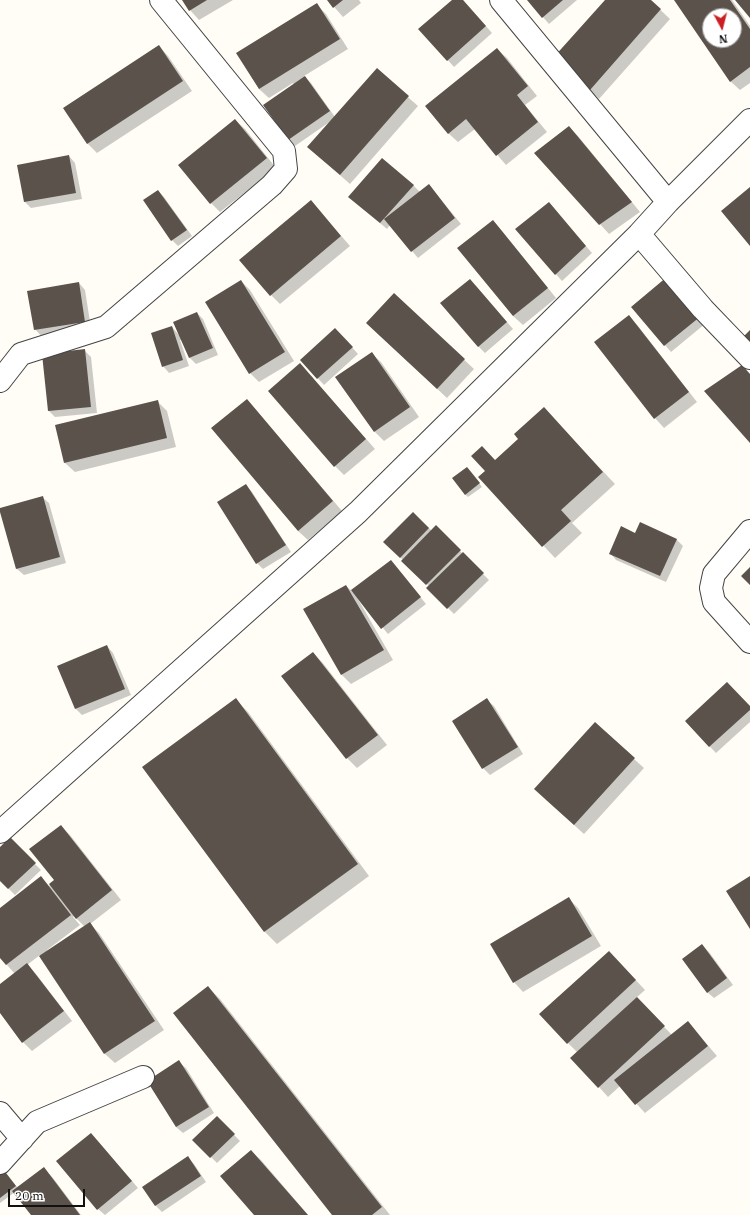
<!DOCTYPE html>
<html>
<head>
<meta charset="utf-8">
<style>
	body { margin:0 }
	#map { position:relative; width:750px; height:1215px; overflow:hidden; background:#fffdf5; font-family:"IBM Plex Serif",serif }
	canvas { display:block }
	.north { position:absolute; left:702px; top:8px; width:40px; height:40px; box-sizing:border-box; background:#fff; border:1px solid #a0a0a0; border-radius:50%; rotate:173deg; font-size:11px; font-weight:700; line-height:16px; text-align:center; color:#111 }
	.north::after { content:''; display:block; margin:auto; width:14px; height:18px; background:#cb1f21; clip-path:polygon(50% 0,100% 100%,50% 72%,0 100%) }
	.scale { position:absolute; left:8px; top:1189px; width:77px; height:18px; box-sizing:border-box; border:2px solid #111; border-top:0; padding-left:5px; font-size:12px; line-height:14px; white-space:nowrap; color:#111; -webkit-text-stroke:3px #fff; paint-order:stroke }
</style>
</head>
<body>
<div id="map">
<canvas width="750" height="1215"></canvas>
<div class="north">N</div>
<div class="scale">20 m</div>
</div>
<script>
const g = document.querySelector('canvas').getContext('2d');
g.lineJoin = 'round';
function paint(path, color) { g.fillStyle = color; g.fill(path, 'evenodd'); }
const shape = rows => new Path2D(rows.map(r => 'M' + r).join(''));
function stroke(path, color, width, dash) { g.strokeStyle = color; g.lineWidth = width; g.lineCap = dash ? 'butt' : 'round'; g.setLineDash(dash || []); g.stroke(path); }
const shadow = shape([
	[183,0,233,0,199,20,190,10],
	[328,0,359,0,361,3,343,17],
	[453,0,463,0,492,33,454,67,420,29],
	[528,0,577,0,549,24],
	[606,0,650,0,670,19,599,99,564,68],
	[677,0,732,0,750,26,750,83,740,90,730,81],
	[710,16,734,16,734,40,710,40],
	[317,5,326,14,348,49,304,76,311,83,335,117,377,70,418,106,350,184,308,147,331,121,295,146,289,139,294,85,293,83,269,98,259,89,238,54],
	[159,46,168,56,192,91,97,153,88,144,64,109],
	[497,49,507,58,537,96,525,105,547,132,506,165,475,129,458,142,448,133],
	[235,120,245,129,276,168,220,212,211,203],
	[569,127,578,136,640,212,609,234,536,153],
	[69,156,75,163,82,199,31,208,25,202],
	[413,185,420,192,429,185,461,224,418,258,390,225,387,229,356,203],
	[158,191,164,197,192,236,178,246,172,240],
	[311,201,350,246,280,304,271,295],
	[549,203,592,253,562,281,516,229],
	[493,221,502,231,556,298,523,325,513,316,459,248],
	[668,277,706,323,671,352,632,307],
	[241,281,250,290,294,361,259,382,250,373],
	[79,283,85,290,91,328,41,336,35,329],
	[476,286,513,329,485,353,478,346],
	[394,294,474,369,447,398,377,333],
	[197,313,203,319,218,355,196,364,190,358,182,340,180,340,189,366,169,373,163,366,172,327,179,335],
	[629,317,638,326,697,402,664,428,655,418],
	[342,336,358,354,324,385,301,360],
	[84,350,91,357,97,413,55,417,49,411,43,355],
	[371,353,381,362,419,417,384,441,375,432,337,377],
	[309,374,375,449,344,475,335,466],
	[247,400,256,410,342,511,308,540,298,531],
	[157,401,167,411,176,447,75,472,65,463],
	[544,409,615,484,572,523,582,533,555,558,479,477,520,439],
	[470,471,482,487,468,497,465,494],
	[246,485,252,492,291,552,263,569,257,563],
	[42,497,49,503,66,563,24,575,17,569,0,509],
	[413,513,432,531,436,527,489,580,454,614,428,588,429,586,385,542],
	[636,534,676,539,683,546,666,582,616,560,610,553],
	[391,561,426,604,388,634,359,599,358,599,393,660,351,684,342,675,304,610,346,586,352,591],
	[107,646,113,653,131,695,82,715,76,709,58,666],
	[313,653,322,662,387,745,357,768,347,758,283,676],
	[236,700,248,712,369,876,277,944,265,932,143,767],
	[487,700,494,706,523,754,490,775,483,768,454,721],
	[750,707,750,722,716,753,686,722],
	[595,724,644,768,584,834,545,799],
	[61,826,70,835,121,900,90,924,99,933,164,1030,115,1063,105,1054,40,955,27,965,36,974,72,1021,32,1051,23,1042,0,1012,0,985,15,974,0,957,0,909,41,878,49,886,55,881],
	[74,916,85,927,48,952,47,950,80,925,73,917],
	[10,839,41,870,15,895,0,880,0,849],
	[569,899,578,908,601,946,523,992,514,982],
	[702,945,709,952,733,985,714,998,707,992],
	[618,961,645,990,636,998,672,1035,688,1022,717,1056,645,1113,620,1086,608,1097,599,1087,577,1052,568,1043],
	[208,987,220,999,390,1215,333,1215],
	[179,1062,186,1068,214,1113,183,1133,176,1127,148,1082],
	[217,1117,240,1141,217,1163,194,1140],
	[97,1140,138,1188,105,1215,98,1209,58,1161],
	[251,1151,261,1160,308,1215,255,1215],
	[188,1158,194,1164,206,1182,162,1212,156,1206,143,1188],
	[43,1168,53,1178,81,1215,32,1215,15,1192,0,1203,0,1172,3,1170,18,1188]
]);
const building = shape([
	[182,0,207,0,189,11],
	[327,0,343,0,333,8],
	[452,0,463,0,486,26,447,61,418,29],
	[527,0,563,0,542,18],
	[605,0,651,0,661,9,590,90,553,58],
	[674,0,730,0,750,29,750,67,730,82],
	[710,16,734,16,734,40,710,40],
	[735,0,750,0,750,18],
	[317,3,340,39,259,89,236,53],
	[159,45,183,81,87,144,63,108],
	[497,48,528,86,517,95,538,122,496,156,466,119,448,134,425,106],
	[377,68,409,96,340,175,307,147],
	[305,76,330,111,288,140,263,105],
	[235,119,267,158,210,204,178,165],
	[569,126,632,202,599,225,534,153],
	[69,155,76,193,24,202,17,165],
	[382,158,414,185,380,223,348,197],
	[429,184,455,218,411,252,384,219],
	[750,187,750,246,721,211],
	[158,190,187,230,171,241,143,200],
	[311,200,341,236,270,296,239,260],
	[549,202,586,246,555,275,515,229],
	[493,220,548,288,513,316,457,248],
	[668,276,701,316,664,346,631,307],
	[470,279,507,322,478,347,440,303],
	[241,280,285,352,249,374,205,302],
	[79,282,85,322,34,330,27,291],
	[394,293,465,359,437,389,366,323],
	[197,312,213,348,189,358,173,322],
	[629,315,689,392,654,419,594,342],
	[172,326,183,360,162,367,151,333],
	[335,328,353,347,317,379,300,360],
	[750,330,750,348,741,339],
	[85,349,91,407,48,411,42,354],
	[372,352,410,407,374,432,335,377],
	[300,363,366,439,334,467,268,391],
	[742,365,750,374,750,443,704,391],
	[247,399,333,501,298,531,211,428],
	[158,400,167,438,64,463,55,425],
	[544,407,603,472,561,510,571,521,542,547,478,477,485,471,471,456,482,446,495,460,518,439,514,434],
	[467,467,480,483,465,495,452,478],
	[246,484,286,545,256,564,217,502],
	[43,496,60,557,16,569,0,512,0,508],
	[413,512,429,528,400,558,383,542],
	[640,522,677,539,660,576,609,554,621,526,635,533],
	[436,525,461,550,426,585,401,561],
	[463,552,484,573,447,609,426,588],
	[391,560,421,597,381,629,351,590],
	[750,567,750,585,741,576],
	[346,585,384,650,341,675,303,609],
	[107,645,125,689,75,709,57,666],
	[313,652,378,735,346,759,281,676],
	[727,682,750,706,750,710,709,747,685,721],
	[236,698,358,864,264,932,142,767],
	[487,698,518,747,482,769,452,721],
	[595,722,635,758,574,825,534,789],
	[61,825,112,890,76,919,49,884,54,880,29,849],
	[10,837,36,863,8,889,0,881,0,847],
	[41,876,71,915,6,965,0,958,0,908],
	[750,876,750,929,726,891],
	[569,897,592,936,513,983,490,944],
	[90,922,155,1021,104,1054,39,956],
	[702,944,727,978,707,993,682,959],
	[609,951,636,980,567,1044,539,1014],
	[27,963,64,1011,22,1043,0,1013,0,984],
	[208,986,382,1207,372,1215,332,1215,173,1013],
	[637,997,665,1026,598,1088,570,1058],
	[688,1021,708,1046,635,1105,614,1080],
	[179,1060,209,1107,176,1127,147,1081],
	[217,1116,235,1134,210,1158,192,1140],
	[91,1133,132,1181,97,1210,56,1161],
	[251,1150,308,1215,254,1215,220,1176],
	[188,1156,201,1176,155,1206,142,1187],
	[44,1167,80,1215,31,1215,12,1191],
	[3,1169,16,1186,0,1198,0,1171]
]);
const street = shape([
	[501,0,668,202],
	[639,234,703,309,750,358],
	[0,381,21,354,106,327,272,185,286,169,284,151,161,0],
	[750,531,714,574,711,588,714,602,750,642],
	[0,832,358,512,639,234,668,202,750,120],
	[0,1113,22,1139],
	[0,1163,37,1122,143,1077]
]);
paint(shadow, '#0003');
paint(building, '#5b524c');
stroke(street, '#444', 24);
stroke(street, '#fff', 22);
</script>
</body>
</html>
